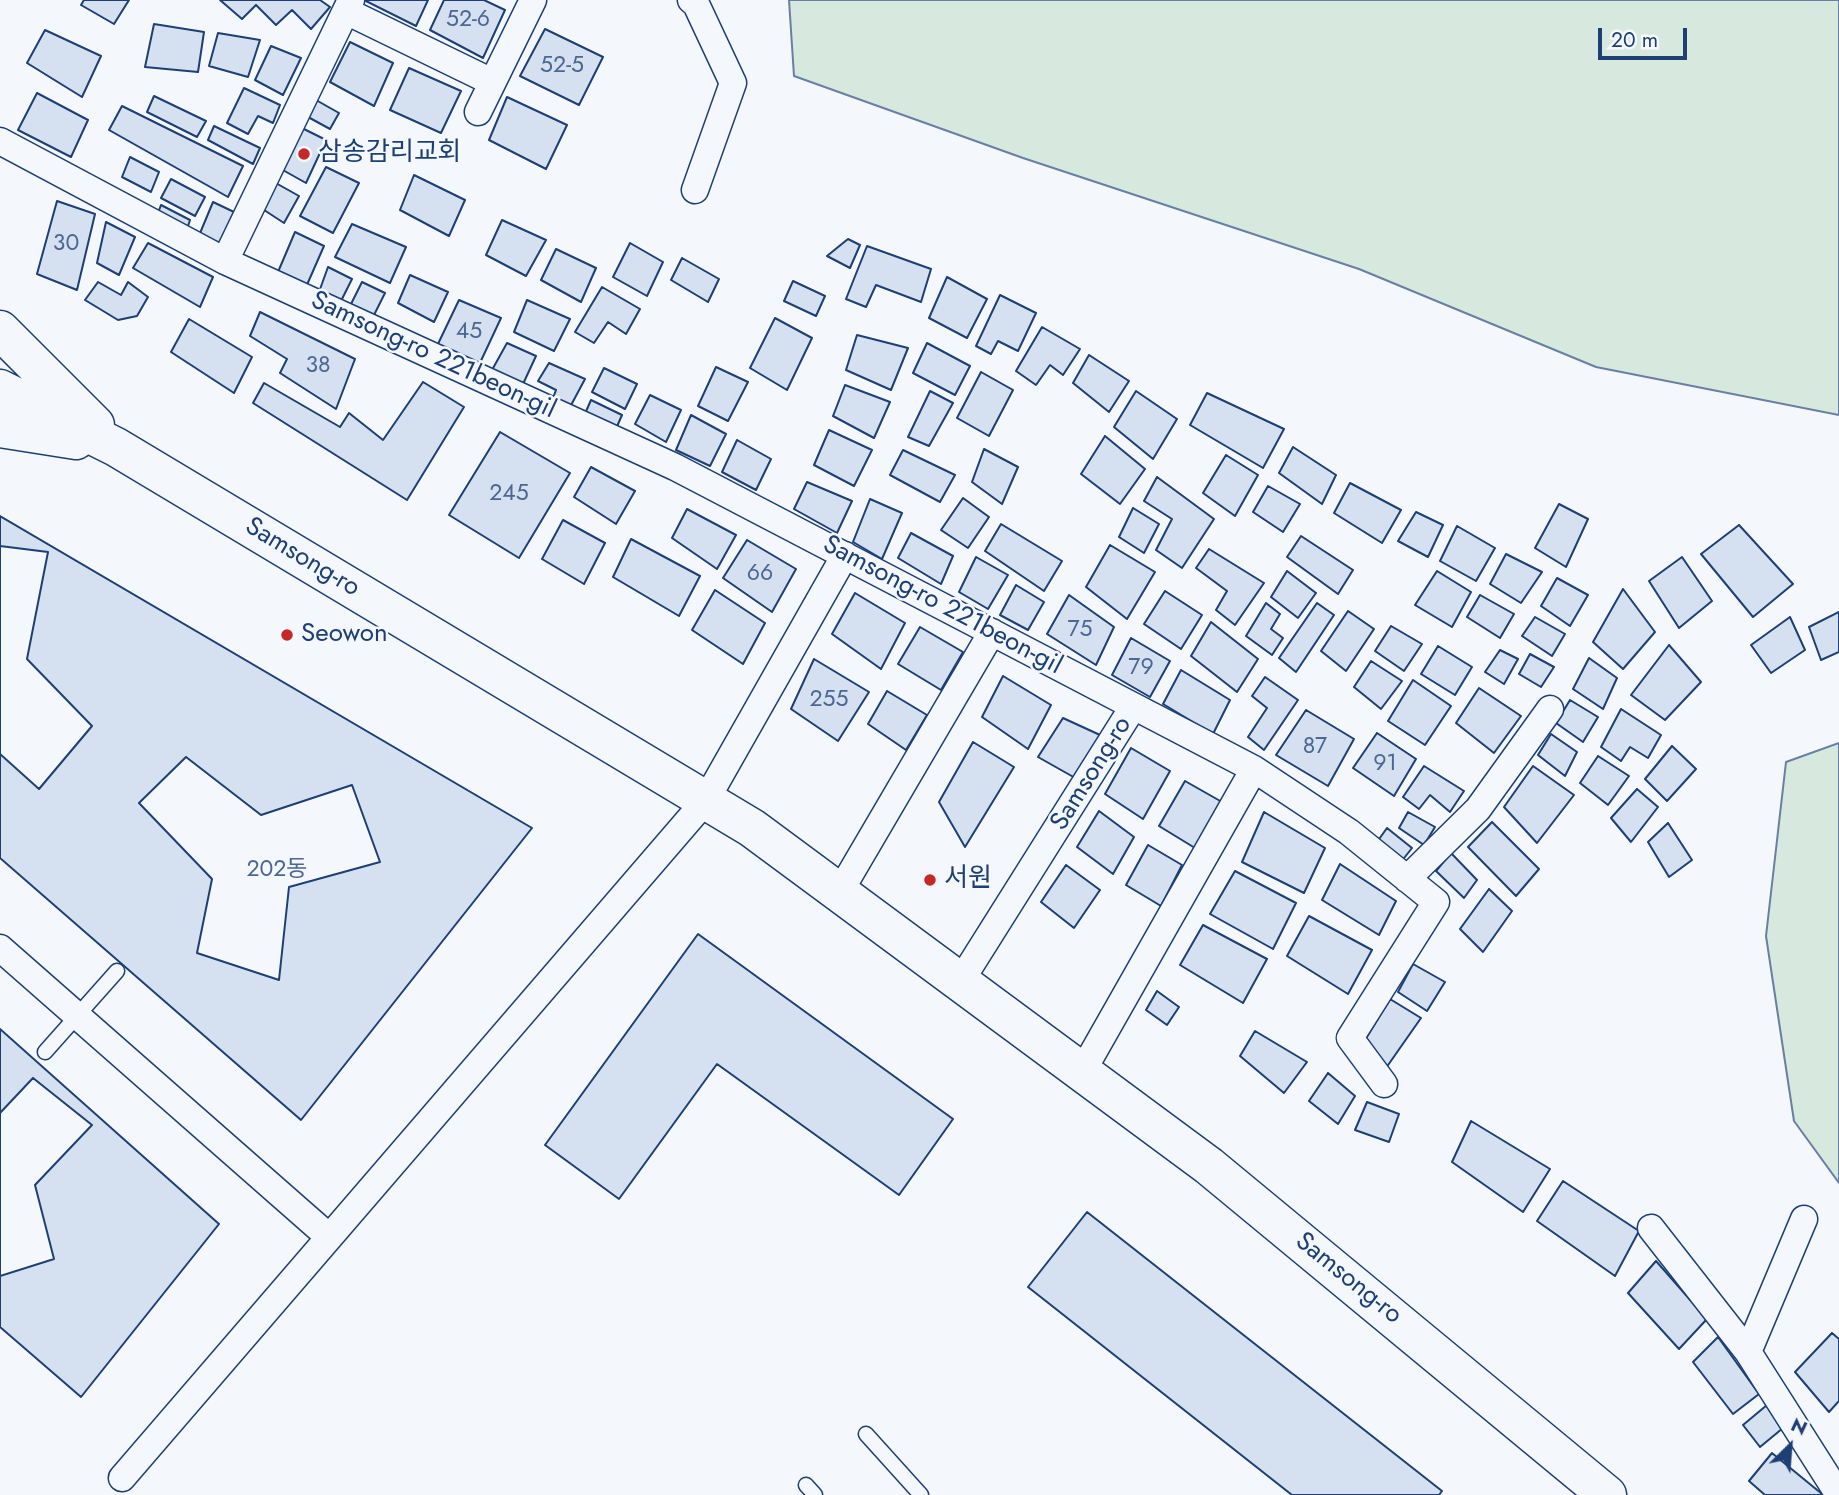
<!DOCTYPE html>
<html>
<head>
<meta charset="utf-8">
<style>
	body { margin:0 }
	#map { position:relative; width:1839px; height:1495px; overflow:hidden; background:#f4f7fb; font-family:Jost,sans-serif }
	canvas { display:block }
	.north { position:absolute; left:1755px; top:1411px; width:70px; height:70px; -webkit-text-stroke:5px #f4f7fb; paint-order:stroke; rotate:25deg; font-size:19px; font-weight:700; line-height:28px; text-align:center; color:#1d3f73 }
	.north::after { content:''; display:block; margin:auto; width:24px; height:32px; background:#1d3f73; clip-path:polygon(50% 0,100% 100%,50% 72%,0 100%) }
	.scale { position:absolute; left:1598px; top:28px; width:89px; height:32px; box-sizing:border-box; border:4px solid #1d3f73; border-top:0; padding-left:9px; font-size:21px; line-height:24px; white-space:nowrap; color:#1d3f73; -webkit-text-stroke:5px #f4f7fb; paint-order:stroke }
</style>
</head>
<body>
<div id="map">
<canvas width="1839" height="1495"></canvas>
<div class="north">N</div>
<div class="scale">20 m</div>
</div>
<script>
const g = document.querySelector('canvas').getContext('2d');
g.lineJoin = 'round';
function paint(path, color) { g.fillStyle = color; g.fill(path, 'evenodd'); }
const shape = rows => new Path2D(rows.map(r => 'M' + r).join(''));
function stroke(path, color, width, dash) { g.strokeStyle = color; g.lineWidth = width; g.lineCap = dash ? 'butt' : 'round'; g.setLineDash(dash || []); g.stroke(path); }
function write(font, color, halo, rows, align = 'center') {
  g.font = font + ' Jost,"Noto Sans KR",sans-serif'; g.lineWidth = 5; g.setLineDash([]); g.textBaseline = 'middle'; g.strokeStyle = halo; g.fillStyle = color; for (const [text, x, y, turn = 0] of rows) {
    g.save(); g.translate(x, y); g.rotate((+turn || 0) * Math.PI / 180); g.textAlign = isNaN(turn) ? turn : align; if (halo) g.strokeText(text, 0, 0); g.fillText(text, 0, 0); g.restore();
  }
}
const green = shape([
	[789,0,1839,0,1839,415,1596,367,1359,269,1023,158,794,76,789,0],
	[1839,743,1839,1183,1794,1121,1766,936,1786,762,1839,743]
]);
const building = shape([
	[84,0,129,0,114,24,81,5,84,0],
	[220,0,320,0,330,7,311,29,292,10,276,25,256,5,242,19,220,0],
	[364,0,428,0,416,26,364,0],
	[444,0,484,0,505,10,483,58,430,30,444,0],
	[154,24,204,32,198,72,145,67,154,24],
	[545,29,603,57,579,105,520,76,545,29],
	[45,30,101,56,82,97,27,63,45,30],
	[218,33,260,40,248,77,209,66,218,33],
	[350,42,393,63,374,106,330,82,350,42],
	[271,46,301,58,283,95,255,80,271,46],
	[409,68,461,91,441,133,390,110,409,68],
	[244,88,280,105,273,123,258,116,248,134,227,123,244,88],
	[37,93,88,120,71,157,18,130,37,93],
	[154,96,206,121,197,137,147,112,154,96],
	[507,97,567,125,546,169,489,140,507,97],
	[316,100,339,113,330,129,308,117,316,100],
	[122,106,243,166,228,197,109,130,122,106],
	[214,126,260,148,253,164,208,140,214,126],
	[302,128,326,140,306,183,281,169,302,128],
	[130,157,159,172,151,192,122,177,130,157],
	[326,167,359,183,333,233,300,216,326,167],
	[414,175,465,200,449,236,400,210,414,175],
	[171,179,205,197,195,216,161,198,171,179],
	[274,182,299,196,284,223,261,208,274,182],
	[57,201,95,214,77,290,37,274,57,201],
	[213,202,234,212,218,247,198,238,213,202],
	[161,205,190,220,186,232,157,216,161,205],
	[502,220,546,240,526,276,486,255,502,220],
	[106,222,135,237,119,275,97,263,106,222],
	[352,224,406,247,390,283,335,257,352,224],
	[295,232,324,246,306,287,278,272,295,232],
	[848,239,860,245,850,268,827,256,848,239],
	[148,243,213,277,200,307,133,268,148,243],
	[630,243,663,262,647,296,613,277,630,243],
	[867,246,931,269,921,302,876,285,866,307,846,299,867,246],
	[556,249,596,268,581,302,541,280,556,249],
	[682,258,719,279,708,302,671,280,682,258],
	[328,267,352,279,340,303,319,292,328,267],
	[410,275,448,292,434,322,398,303,410,275],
	[947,277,987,299,967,338,929,318,947,277],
	[793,281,825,296,816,316,784,301,793,281],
	[98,282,121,295,128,282,148,297,137,316,118,320,85,300,98,282],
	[362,282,385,293,373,317,350,306,362,282],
	[602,287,640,309,626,334,608,322,594,343,575,332,602,287],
	[1000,295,1036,313,1018,351,998,341,991,354,976,346,1000,295],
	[459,300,501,318,479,365,437,346,459,300],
	[527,300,570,319,554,351,514,332,527,300],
	[260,312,355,359,336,409,280,373,287,359,250,336,260,312],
	[775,318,812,338,787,390,750,368,775,318],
	[189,319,252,357,234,393,171,352,189,319],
	[1042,327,1080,349,1063,375,1050,365,1036,385,1016,371,1042,327],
	[857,335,908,348,891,390,846,370,857,335],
	[507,343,536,356,523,384,492,370,507,343],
	[927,343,970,366,955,395,913,373,927,343],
	[1089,355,1129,381,1109,412,1073,383,1089,355],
	[549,363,585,379,569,409,552,401,556,390,538,381,549,363],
	[716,367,748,382,728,421,698,406,716,367],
	[604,368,637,384,625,409,592,392,604,368],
	[981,372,1013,390,989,436,957,418,981,372],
	[423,382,464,407,407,500,253,403,264,383,340,427,349,413,383,440,423,382],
	[845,385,890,402,874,438,833,416,845,385],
	[930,391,953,403,929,446,908,437,930,391],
	[1136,391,1177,419,1153,459,1114,427,1136,391],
	[1207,393,1284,429,1263,468,1190,425,1207,393],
	[650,395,681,410,666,442,635,424,650,395],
	[591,400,622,415,615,431,584,416,591,400],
	[691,415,726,434,710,466,676,450,691,415],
	[829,430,872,450,854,486,814,465,829,430],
	[500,432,570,473,519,558,449,515,500,432],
	[1105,436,1145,469,1120,504,1081,474,1105,436],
	[737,440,771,459,756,490,722,472,737,440],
	[1293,447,1336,475,1322,504,1279,473,1293,447],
	[984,449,1018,467,1002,504,972,482,984,449],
	[903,450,955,475,940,502,890,475,903,450],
	[1226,455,1258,475,1235,516,1203,493,1226,455],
	[591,467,635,491,616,524,574,497,591,467],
	[1157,477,1214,519,1182,568,1156,550,1172,519,1144,501,1157,477],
	[807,482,852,501,837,533,794,509,807,482],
	[1350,483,1401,510,1382,543,1334,513,1350,483],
	[1268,486,1300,504,1283,532,1253,512,1268,486],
	[963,498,989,517,968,548,941,530,963,498],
	[870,499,902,513,882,559,853,542,870,499],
	[1559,504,1588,519,1566,567,1535,548,1559,504],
	[1133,508,1159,524,1144,553,1119,537,1133,508],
	[687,509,736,535,717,569,672,538,687,509],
	[1416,512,1443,525,1428,557,1398,541,1416,512],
	[0,516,532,828,301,1120,0,858,0,516],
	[563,520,605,543,584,584,542,559,563,520],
	[1001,524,1062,561,1044,591,985,551,1001,524],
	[1739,525,1793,584,1753,617,1701,554,1739,525],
	[1457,526,1495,548,1476,581,1440,561,1457,526],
	[911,533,953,556,941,584,898,558,911,533],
	[1301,536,1353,570,1338,594,1287,557,1301,536],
	[631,539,700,576,679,616,613,577,631,539],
	[747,540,796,569,772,612,723,578,747,540],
	[1110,545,1155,572,1127,619,1086,587,1110,545],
	[0,546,48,552,27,659,92,726,39,789,0,754,0,546],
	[1209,549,1264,583,1235,625,1216,610,1227,591,1196,568,1209,549],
	[1506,554,1542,572,1521,603,1490,584,1506,554],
	[976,557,1008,575,988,609,959,592,976,557],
	[1682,557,1712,601,1679,628,1649,581,1682,557],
	[1287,571,1316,593,1298,618,1271,597,1287,571],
	[1437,571,1471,592,1452,627,1415,605,1437,571],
	[1557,578,1588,595,1570,626,1541,606,1557,578],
	[1016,585,1044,602,1028,630,1000,615,1016,585],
	[1623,589,1655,632,1623,669,1593,642,1623,589],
	[715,590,765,623,743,664,692,630,715,590],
	[1165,591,1202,615,1181,649,1144,624,1165,591],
	[855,593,905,623,881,669,832,634,855,593],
	[1069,595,1114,627,1096,665,1047,634,1069,595],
	[1480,595,1514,614,1500,638,1467,617,1480,595],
	[1266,603,1280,614,1271,629,1283,638,1272,655,1246,636,1266,603],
	[1317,603,1334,615,1296,672,1279,658,1317,603],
	[1348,611,1374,629,1346,671,1321,651,1348,611],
	[1839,612,1839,652,1821,660,1809,627,1839,612],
	[1535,617,1565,634,1552,656,1522,636,1535,617],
	[1790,617,1805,650,1771,673,1751,645,1790,617],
	[1211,622,1258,659,1237,692,1191,656,1211,622],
	[1391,626,1422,644,1404,671,1375,651,1391,626],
	[920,627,963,652,941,690,898,664,920,627],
	[1131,638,1170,661,1150,697,1112,675,1131,638],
	[1669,645,1701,682,1665,720,1631,695,1669,645],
	[1438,646,1472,667,1455,695,1421,674,1438,646],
	[1500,650,1518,659,1504,684,1485,672,1500,650],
	[1530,654,1554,667,1541,687,1519,674,1530,654],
	[1589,658,1617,678,1603,709,1573,689,1589,658],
	[814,659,869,692,838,741,791,709,814,659],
	[1371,661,1402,681,1381,709,1354,687,1371,661],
	[1181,670,1230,700,1213,734,1163,704,1181,670],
	[1003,676,1051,705,1028,749,982,717,1003,676],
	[1265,677,1298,700,1264,750,1248,737,1267,708,1252,696,1265,677],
	[1413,680,1451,706,1425,745,1388,721,1413,680],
	[1479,688,1521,716,1494,753,1456,723,1479,688],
	[887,691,927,715,906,750,868,724,887,691],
	[1570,700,1598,717,1583,742,1556,723,1570,700],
	[1621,709,1661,735,1648,758,1630,747,1621,761,1601,747,1621,709],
	[1306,710,1354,739,1328,786,1276,755,1306,710],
	[1063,718,1100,735,1077,779,1038,757,1063,718],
	[1377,733,1416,759,1394,796,1353,768,1377,733],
	[1551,734,1577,752,1565,776,1538,755,1551,734],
	[973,742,1014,767,965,847,939,802,973,742],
	[1672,746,1696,769,1667,801,1645,779,1672,746],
	[1131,748,1170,771,1143,819,1105,794,1131,748],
	[1598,756,1629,776,1608,805,1580,783,1598,756],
	[186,757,261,815,352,785,380,862,289,887,279,980,197,953,212,879,139,803,186,757],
	[1424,766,1464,791,1450,812,1430,795,1419,809,1403,797,1424,766],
	[1533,766,1574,795,1537,843,1504,807,1533,766],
	[1185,781,1222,802,1195,848,1159,826,1185,781],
	[1637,789,1658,807,1631,842,1611,818,1637,789],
	[1099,811,1134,837,1113,874,1077,847,1099,811],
	[1264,812,1325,848,1304,893,1242,862,1264,812],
	[1408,812,1435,827,1424,845,1399,828,1408,812],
	[1492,822,1539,869,1516,896,1468,847,1492,822],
	[1668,823,1692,860,1669,877,1648,842,1668,823],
	[1387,828,1412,848,1401,862,1377,842,1387,828],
	[1148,845,1182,865,1161,906,1126,885,1148,845],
	[1451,853,1477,880,1464,898,1436,871,1451,853],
	[1340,864,1396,901,1379,935,1322,900,1340,864],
	[1066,865,1100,890,1074,928,1041,902,1066,865],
	[1235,871,1296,903,1273,949,1210,914,1235,871],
	[1489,889,1512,911,1483,952,1460,929,1489,889],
	[1309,916,1372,950,1348,994,1287,956,1309,916],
	[1203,925,1267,959,1243,1003,1180,965,1203,925],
	[698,934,953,1119,899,1195,717,1064,619,1199,545,1145,698,934],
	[1413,964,1445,982,1427,1011,1398,992,1413,964],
	[1157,991,1179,1007,1167,1025,1146,1010,1157,991],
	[1390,999,1421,1018,1386,1068,1365,1040,1390,999],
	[0,1029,219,1224,81,1397,0,1327,0,1029],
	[1255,1031,1307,1062,1284,1093,1240,1056,1255,1031],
	[1328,1073,1355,1096,1338,1124,1309,1101,1328,1073],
	[33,1078,92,1125,35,1185,54,1259,0,1276,0,1113,33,1078],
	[1367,1102,1399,1114,1389,1142,1355,1130,1367,1102],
	[1471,1121,1550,1169,1523,1212,1452,1162,1471,1121],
	[1563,1181,1639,1231,1615,1276,1537,1221,1563,1181],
	[1087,1212,1442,1491,1439,1495,1292,1495,1028,1287,1087,1212],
	[1656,1261,1707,1319,1679,1349,1628,1293,1656,1261],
	[1832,1333,1839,1339,1839,1401,1829,1412,1795,1372,1832,1333],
	[1718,1337,1759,1394,1733,1414,1693,1362,1718,1337],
	[1767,1405,1783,1428,1760,1447,1743,1425,1767,1405],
	[1772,1453,1822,1494,1822,1495,1765,1495,1749,1481,1772,1453]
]);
const lane = shape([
	[45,1052,117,971],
	[866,1434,921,1495],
	[806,1485,815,1495]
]);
const street = shape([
	[691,0,696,4,733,83,695,190],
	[346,11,492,82],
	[478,112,533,0],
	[0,141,225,261,675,467,1254,769,1349,832,1436,902,1350,1038,1384,1084],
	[225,261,351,0],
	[1407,879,1478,809,1550,709],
	[839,893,992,632],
	[0,948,329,1237],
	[960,982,1133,707],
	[1082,1072,1254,769],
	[1651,1228,1748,1352,1839,1495],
	[1748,1352,1804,1219],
	[122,1478,706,800,845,555]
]);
const primary = shape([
	[0,330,95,425],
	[0,389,116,447,752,828,1209,1166,1607,1495],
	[0,428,76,440]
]);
const markers = [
	[304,154,7,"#c62828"],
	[287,635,7,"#c62828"],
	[930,880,7,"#c62828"]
];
const numberNames = [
	["52-6",468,20],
	["52-5",562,66],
	["30",66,244],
	["45",469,332],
	["38",318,366],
	["245",509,494],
	["66",760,574],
	["75",1080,630],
	["79",1141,668],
	["255",829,700],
	["87",1315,747],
	["91",1385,764],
	["202동",277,870]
];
const poiNames = [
	["삼송감리교회",318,154],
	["Seowon",301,635],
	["서원",944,880]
];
const streetNames = [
	["Samsong-ro 221beon-gil",433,356,25],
	["Samsong-ro",302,558,31],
	["Samsong-ro 221beon-gil",942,606,28],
	["Samsong-ro",1092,774,-58],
	["Samsong-ro",1348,1279,39]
];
paint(green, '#d7e8df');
stroke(green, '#687fa3', 2);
paint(building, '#d5e0f0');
stroke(building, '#1d3f73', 2);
stroke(lane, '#1d3f73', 17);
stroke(street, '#1d3f73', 29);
stroke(primary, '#1d3f73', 41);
stroke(lane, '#f4f7fb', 14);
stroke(street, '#f4f7fb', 26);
stroke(primary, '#f4f7fb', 38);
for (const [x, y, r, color] of markers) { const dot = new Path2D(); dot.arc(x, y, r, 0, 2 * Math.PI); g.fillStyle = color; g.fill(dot); stroke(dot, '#f4f7fb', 2.5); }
write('23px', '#4b6792', null, numberNames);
write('26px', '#1d3f73', '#f4f7fb', poiNames, 'left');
write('26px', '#1d3f73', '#f4f7fb', streetNames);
</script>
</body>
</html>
